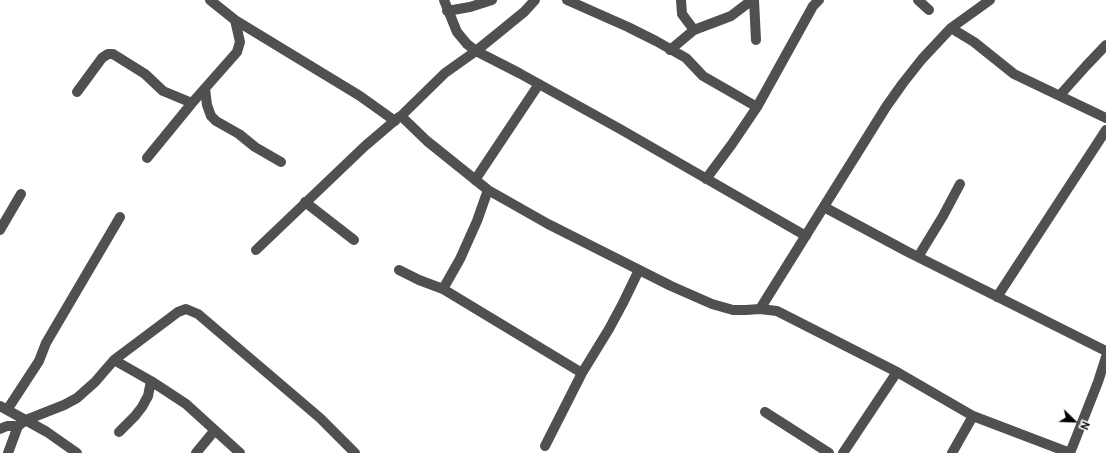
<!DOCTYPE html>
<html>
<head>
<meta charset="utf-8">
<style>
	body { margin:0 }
	#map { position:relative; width:1106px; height:453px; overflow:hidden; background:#fff; font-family:Cabin,sans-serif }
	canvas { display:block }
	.north { position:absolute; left:1054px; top:401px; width:40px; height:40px; -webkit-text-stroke:3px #fff; paint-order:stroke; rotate:113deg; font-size:11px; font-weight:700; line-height:16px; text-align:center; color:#000 }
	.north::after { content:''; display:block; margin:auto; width:14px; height:18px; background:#000; clip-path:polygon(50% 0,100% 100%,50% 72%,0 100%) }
</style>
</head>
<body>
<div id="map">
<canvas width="1106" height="453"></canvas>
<div class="north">N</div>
</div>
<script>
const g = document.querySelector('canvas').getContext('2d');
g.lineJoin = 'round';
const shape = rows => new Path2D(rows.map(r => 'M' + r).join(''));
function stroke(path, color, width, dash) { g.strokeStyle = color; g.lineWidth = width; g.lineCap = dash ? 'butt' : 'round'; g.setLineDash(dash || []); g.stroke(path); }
const minor = shape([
	[210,0,235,20,360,96,395,121],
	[444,0,457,32,467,44,476,51,519,73,620,129,806,236],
	[535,0,524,12,497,34,476,51,445,73,401,116,427,141,488,190,548,224,671,286,712,304,733,310,746,310,760,309,777,311,897,372,973,416,1070,453,1098,382,1106,357],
	[567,0,628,27,656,41,686,58,703,76,757,107],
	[681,0,682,14,694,30],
	[754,0,756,40],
	[918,0,929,10],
	[447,11,470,7,492,0],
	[951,28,974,42,1014,74,1106,118],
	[670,50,694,30,731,16,752,0],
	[205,88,207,105,211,116,216,121,239,134,255,147,281,162],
	[77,92,102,58,108,54,113,54,145,74,163,91,192,103],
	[1060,95,1086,66,1106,45],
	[147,158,192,103,237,52,240,42,235,20],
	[706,179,732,144,757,107,813,6,819,0],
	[475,180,539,84],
	[305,202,354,240],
	[824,207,908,252,1106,351],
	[0,230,21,194],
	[256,250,365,146,399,117],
	[918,257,943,216,960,184],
	[399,270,419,280,443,289,582,373],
	[443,289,460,259,477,221,488,190],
	[997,297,1106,130],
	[760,309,886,107,903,83,922,59,951,28,990,0],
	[114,360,151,381,186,404,240,453],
	[0,406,47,432,77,453],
	[7,410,39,361,46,343,120,217],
	[765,412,829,453],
	[0,429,7,426,18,426,26,420,64,405,77,398,95,382,114,360,178,312,186,309,198,314,320,418,355,453],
	[119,432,135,416,142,407,148,396,151,381],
	[545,446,582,373,609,329,623,303,639,270],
	[8,453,18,426],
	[196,453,215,430],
	[843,453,897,372],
	[952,453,973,416]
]);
stroke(minor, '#505050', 10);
</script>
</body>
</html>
